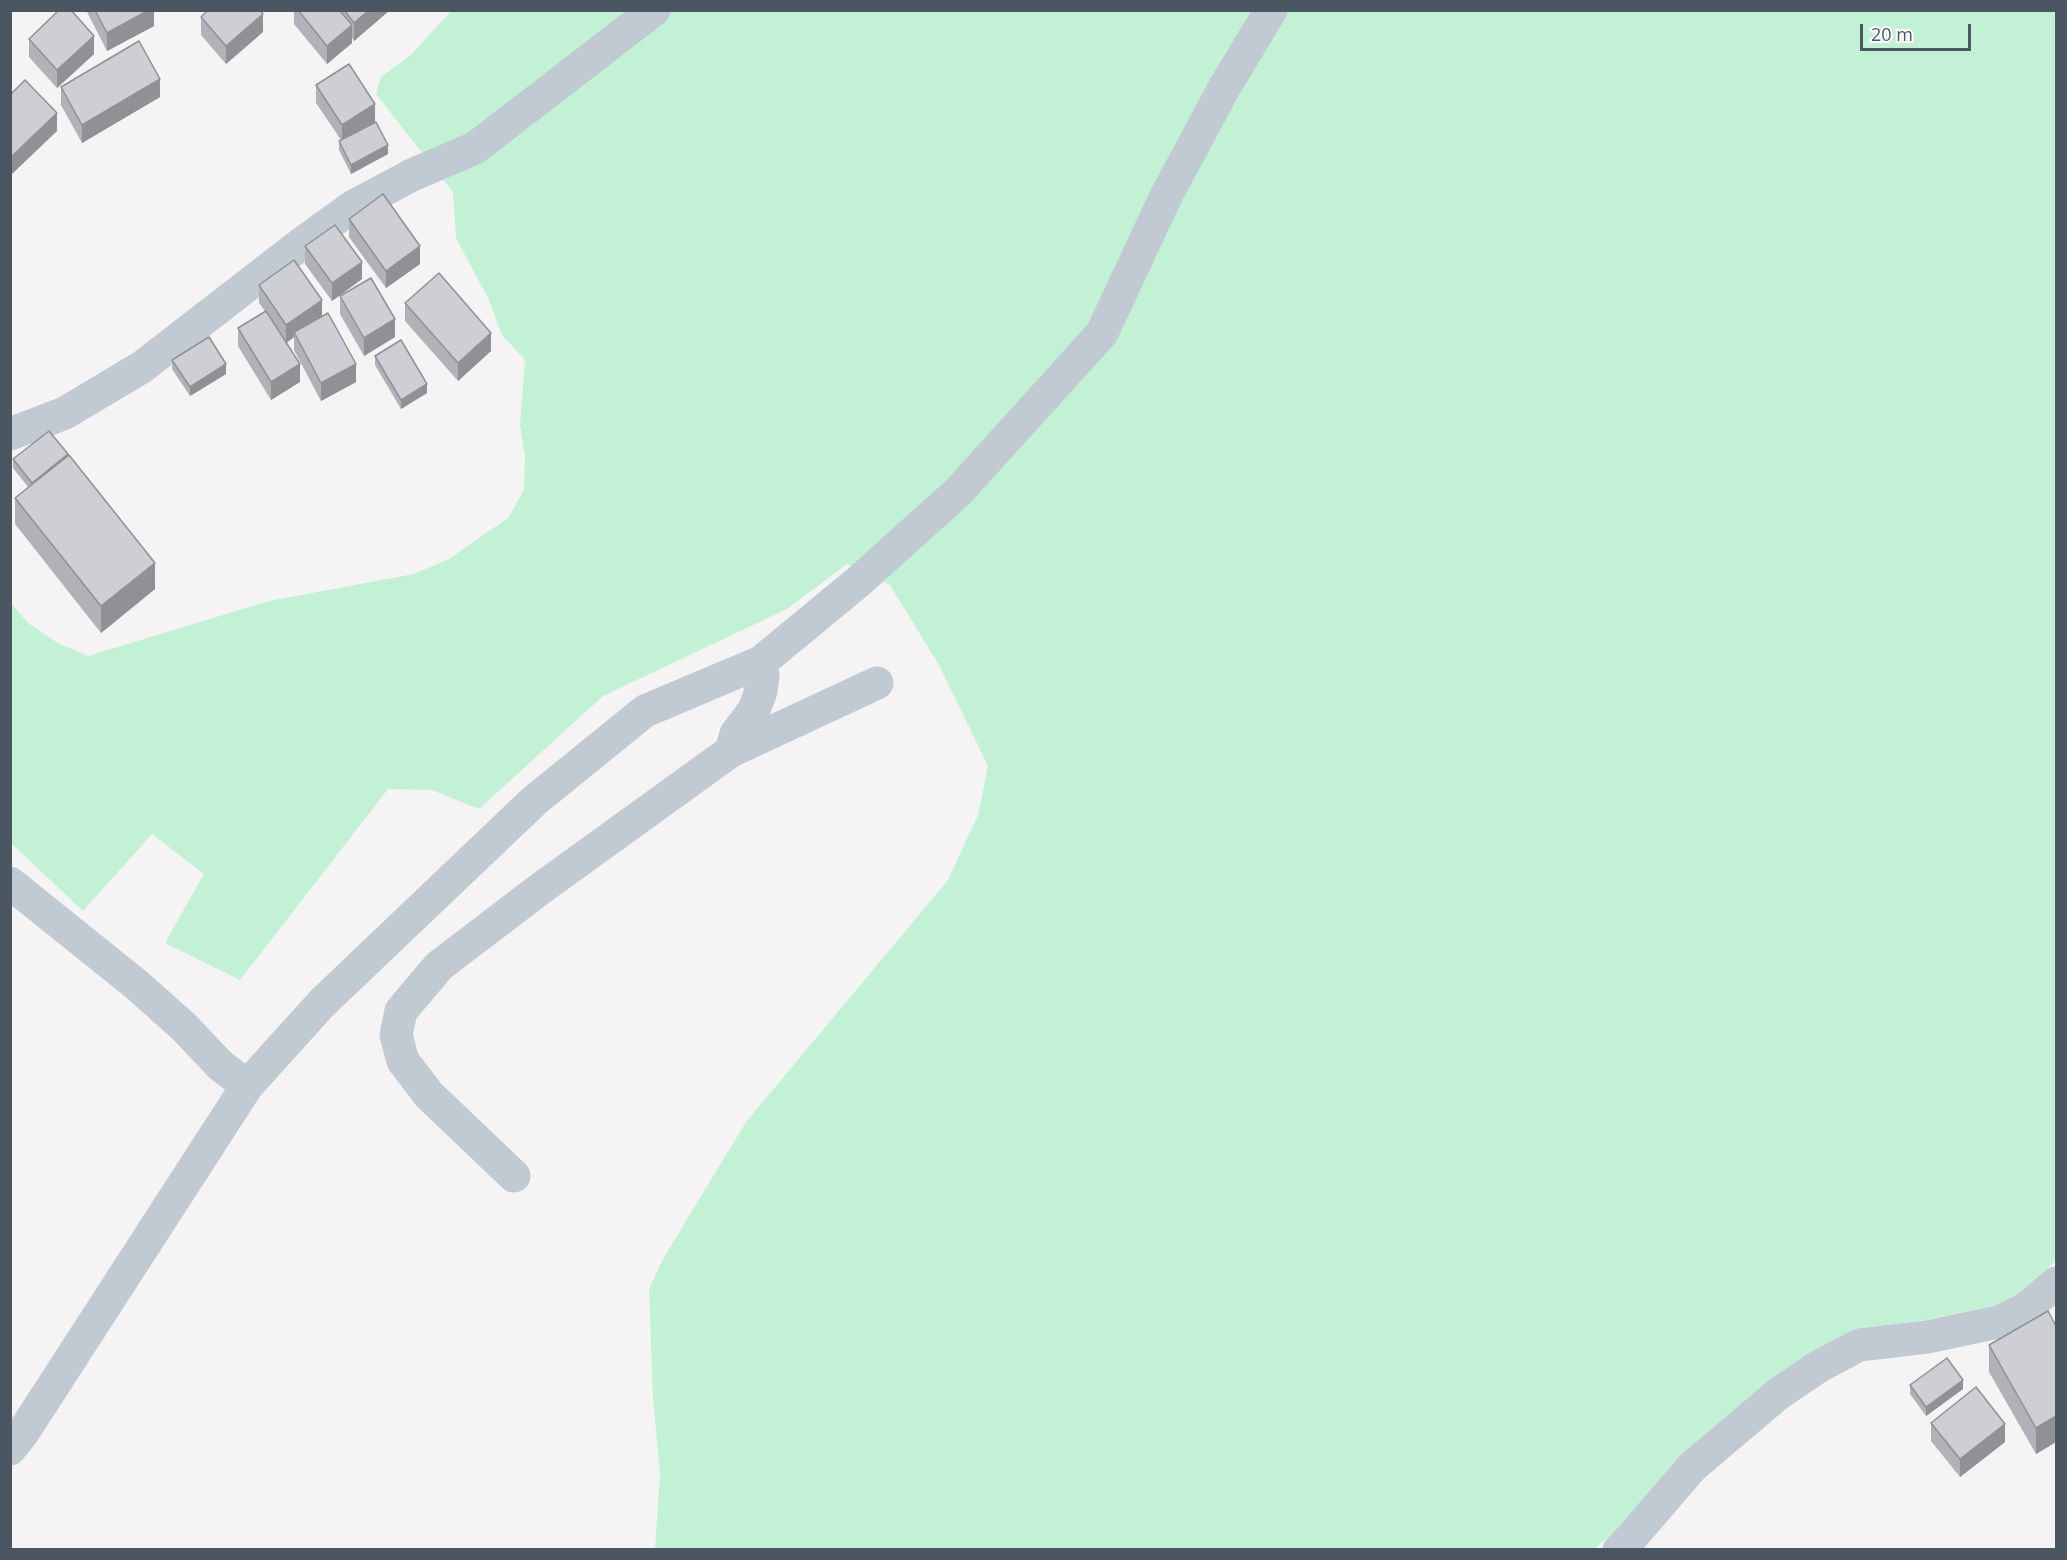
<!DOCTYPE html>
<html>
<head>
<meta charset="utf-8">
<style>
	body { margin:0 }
	#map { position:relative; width:2067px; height:1560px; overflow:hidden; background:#f5f3f3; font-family:"Open Sans",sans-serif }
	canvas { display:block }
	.frame { position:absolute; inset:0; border:12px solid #4a5661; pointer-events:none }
	.scale { position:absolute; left:1860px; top:24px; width:111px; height:27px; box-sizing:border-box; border:3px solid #4a5661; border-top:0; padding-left:8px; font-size:18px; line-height:21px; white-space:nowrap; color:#4a5661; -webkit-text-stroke:4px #fff; paint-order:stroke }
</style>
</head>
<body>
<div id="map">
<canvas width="2067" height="1560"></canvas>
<div class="frame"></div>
<div class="scale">20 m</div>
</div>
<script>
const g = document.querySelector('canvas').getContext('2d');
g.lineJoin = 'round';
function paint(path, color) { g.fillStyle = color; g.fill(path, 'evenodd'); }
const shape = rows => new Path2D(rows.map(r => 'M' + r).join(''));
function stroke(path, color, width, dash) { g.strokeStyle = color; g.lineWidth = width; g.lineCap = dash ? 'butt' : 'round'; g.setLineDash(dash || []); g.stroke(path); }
const green = shape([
	[451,11,2056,11,2056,1261,2015,1296,1992,1306,1925,1320,1854,1329,1810,1353,1768,1381,1680,1456,1618,1528,1594,1549,655,1549,660,1474,653,1397,649,1289,663,1259,746,1122,948,880,978,815,988,766,939,665,890,585,847,564,787,609,603,696,479,809,432,790,388,789,240,980,165,943,204,874,152,834,83,911,11,843,10,602,28,623,58,643,88,656,269,601,414,574,449,559,508,518,524,490,525,456,520,425,525,360,502,335,489,300,456,238,453,192,376,94,381,77,411,55]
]);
const minor = shape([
	[10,434,65,413,142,367,301,244,352,207,412,175,475,148,654,10],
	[731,751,877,683],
	[10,883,137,985,184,1027,220,1065,247,1086],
	[514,1176,429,1095,403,1061,396,1035,401,1011,439,966,540,889,731,751,736,734,754,710,761,691,763,676,761,662],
	[10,1449,22,1434,247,1086,322,1003,534,801,645,711,761,662,858,582,958,492,1102,333,1166,196,1224,88,1271,10],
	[1619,1550,1630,1539,1692,1467,1778,1394,1818,1367,1859,1345,1927,1337,1998,1322,2024,1310,2056,1283]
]);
const wall = shape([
	[87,10,154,10,154,26,107,51,87,12],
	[294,10,390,10,354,41,352,38,352,43,327,64,294,24],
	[201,17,263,32,226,64,201,35],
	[29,39,94,54,57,88,29,57],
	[316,85,375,122,388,154,351,174,339,150,339,141,341,140,316,103],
	[61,87,160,97,82,143,61,105],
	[349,219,420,264,386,288,349,237],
	[305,246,362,279,332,301,305,264],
	[259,285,322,316,356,382,321,401,294,350,294,337,286,343,300,382,271,400,238,346,238,328,265,311,259,303],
	[340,296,395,337,364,356,340,314],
	[405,303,491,351,458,381,405,321],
	[375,356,427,393,401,409,375,365],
	[172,360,226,374,190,396,172,369],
	[68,456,155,589,101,633,15,524,15,498,28,487,13,468,13,459],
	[2056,1326,2056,1442,2036,1454,1989,1372,1989,1345],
	[1910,1385,1963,1389,1926,1416,1910,1394],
	[1931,1423,2005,1442,1960,1477,1931,1441]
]);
const shadedWall = shape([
	[149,10,154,10,154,26,107,51,107,33],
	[369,10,390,10,354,41,354,23],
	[263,14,263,32,226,64,226,46],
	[352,25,352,43,327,64,327,46],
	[94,36,94,54,57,88,57,70],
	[160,79,160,97,82,143,82,125],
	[375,104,375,122,342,142,342,125],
	[57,113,57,131,10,176,10,158],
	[388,145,388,154,351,174,351,165],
	[420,246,420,264,386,288,386,271],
	[362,262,362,279,332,301,332,283],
	[322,300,322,318,294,332,294,337,286,343,286,325],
	[395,319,395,337,364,356,364,338],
	[491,333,491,351,458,381,458,363],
	[226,364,226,374,190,396,190,387],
	[300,364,300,382,271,400,271,382],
	[356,364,356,382,321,401,321,383],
	[427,384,427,393,401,409,401,400],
	[68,454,68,463,32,492,32,483],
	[155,563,155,589,101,633,101,606],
	[1963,1380,1963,1389,1926,1416,1926,1407],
	[2056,1416,2056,1442,2036,1454,2036,1428],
	[2005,1424,2005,1442,1960,1477,1960,1459]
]);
const building = shape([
	[59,10,71,10,94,36,57,70,29,39,59,10],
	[95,10,149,10,107,33,95,10],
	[208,10,260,10,263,14,226,46,201,17,208,10],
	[298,10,339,10,352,25,327,46,298,10],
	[344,10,369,10,354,23,344,10],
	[139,41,160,79,82,125,61,87,139,41],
	[349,64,375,104,342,125,316,85,349,64],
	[25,80,57,113,10,158,10,95,25,80],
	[376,122,388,145,351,165,339,141,376,122],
	[383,194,420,246,386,271,349,219,383,194],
	[335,225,362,262,332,283,305,246,335,225],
	[294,260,322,300,286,325,259,285,294,260],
	[439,273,491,333,458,363,405,303,439,273],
	[371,278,395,319,364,338,340,296,371,278],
	[266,311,300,364,271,382,238,328,266,311],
	[328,313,356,364,321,383,294,332,328,313],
	[209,337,226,364,190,387,172,360,209,337],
	[401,340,427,384,401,400,375,356,401,340],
	[49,431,68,454,32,483,13,459,49,431],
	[69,455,155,563,101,606,15,498,69,455],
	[2048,1311,2056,1326,2056,1416,2036,1428,1989,1345,2048,1311],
	[1947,1358,1963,1380,1926,1407,1910,1385,1947,1358],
	[1976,1387,2005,1424,1960,1459,1931,1423,1976,1387]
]);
paint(green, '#c3f1d5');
stroke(minor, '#c1cad2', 33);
paint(wall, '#b0b2b7');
paint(shadedWall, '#909195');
paint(building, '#cdcfd5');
stroke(building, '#909195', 1.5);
</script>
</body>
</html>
